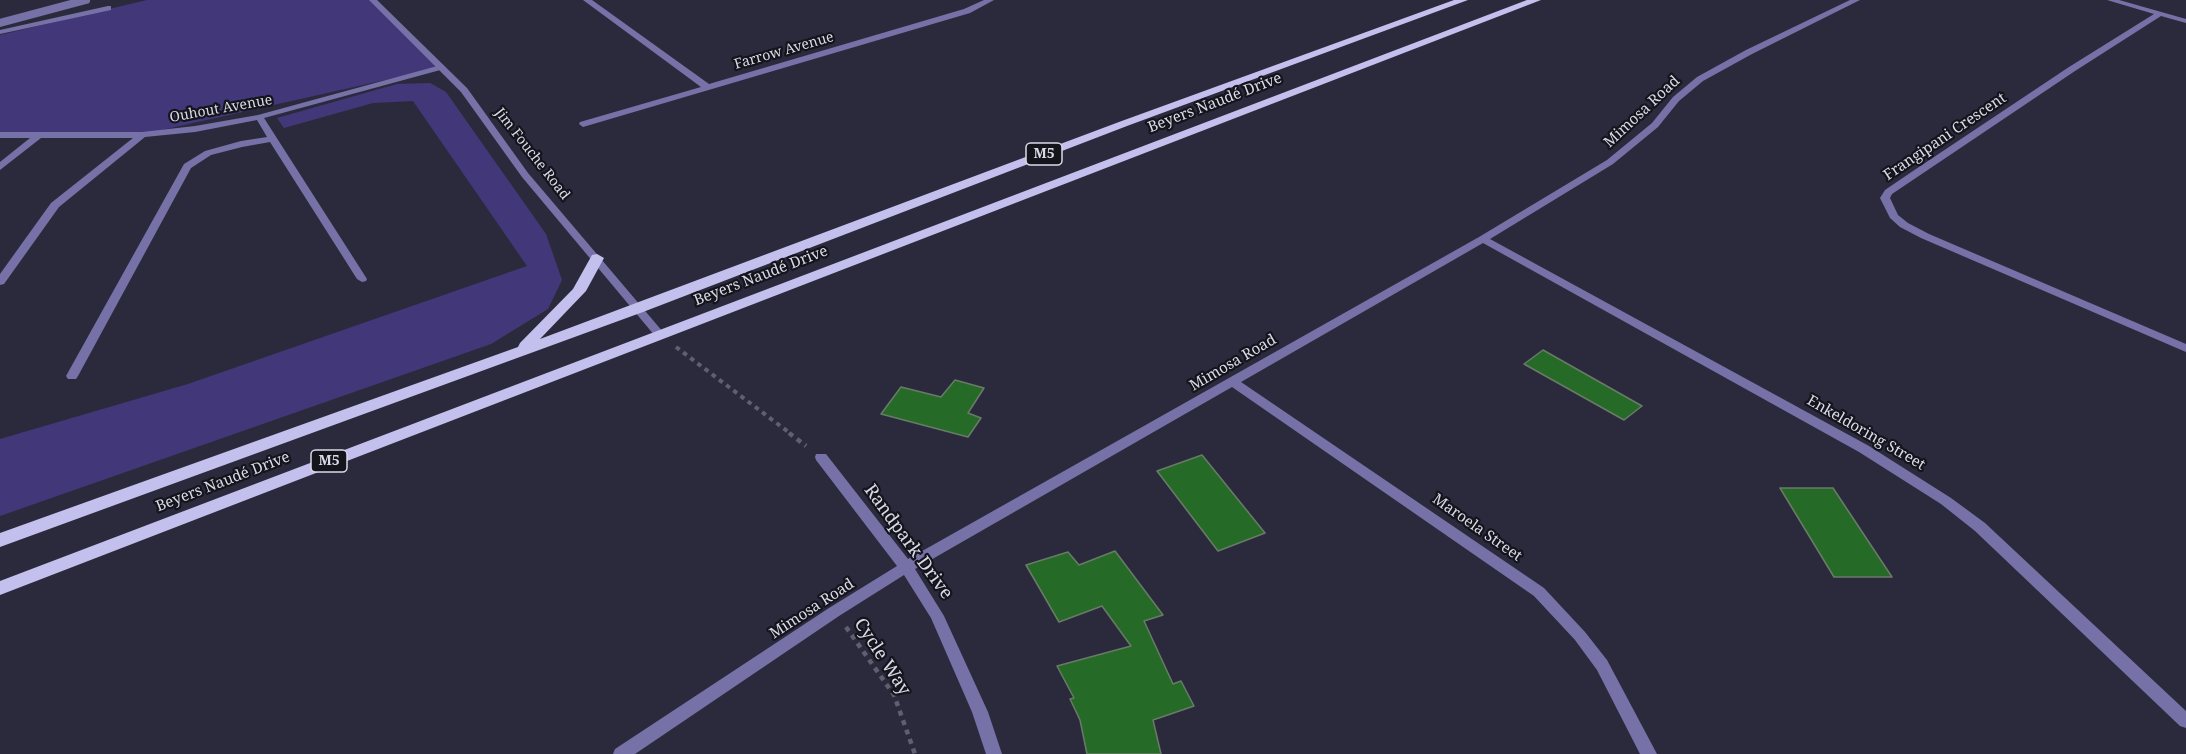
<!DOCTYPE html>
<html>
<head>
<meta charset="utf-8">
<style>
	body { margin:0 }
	canvas { display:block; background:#2b2a3d }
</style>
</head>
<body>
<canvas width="2186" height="754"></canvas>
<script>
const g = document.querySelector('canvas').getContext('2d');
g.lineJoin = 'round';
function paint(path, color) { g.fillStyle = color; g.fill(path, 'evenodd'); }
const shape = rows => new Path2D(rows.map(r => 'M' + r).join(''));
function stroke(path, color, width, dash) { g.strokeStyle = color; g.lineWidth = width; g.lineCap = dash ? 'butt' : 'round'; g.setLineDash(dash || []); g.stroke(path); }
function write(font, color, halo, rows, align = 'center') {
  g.font = font + ' "Noto Serif",serif'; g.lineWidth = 4.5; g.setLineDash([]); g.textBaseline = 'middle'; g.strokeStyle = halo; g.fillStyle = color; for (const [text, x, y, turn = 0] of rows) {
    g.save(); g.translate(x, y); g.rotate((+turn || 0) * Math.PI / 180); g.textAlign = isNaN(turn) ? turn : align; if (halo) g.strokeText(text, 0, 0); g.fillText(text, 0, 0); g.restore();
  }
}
const green = shape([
	[147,0,372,0,439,68,126,138,0,138,0,35],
	[430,83,446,92,546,234,562,280,548,309,491,344,0,516,0,439,188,384,527,266,413,101,373,103,284,128,277,118,397,84]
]);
const building = shape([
	[1543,350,1642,406,1624,420,1524,364,1543,350],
	[955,380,984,388,968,413,981,418,968,437,881,414,901,387,941,397,955,380],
	[1202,455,1265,533,1218,551,1157,471,1202,455],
	[1780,488,1833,488,1892,577,1834,577,1780,488],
	[1115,551,1163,615,1144,621,1173,684,1181,681,1194,706,1153,720,1161,754,1087,754,1080,720,1070,699,1074,698,1057,666,1131,646,1102,606,1059,622,1026,565,1068,552,1079,565,1115,551]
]);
const pathFar1 = shape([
	[676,347,791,434]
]);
const path = shape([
	[789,433,806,446],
	[846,627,894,695,915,754]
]);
const service = shape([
	[0,23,86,0]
]);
const minor = shape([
	[583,0,592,0,709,84,964,9,984,0,994,0,970,13,583,127,579,124,580,122,701,87,583,0],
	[1850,0,1860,0,1752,54,1703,81,1679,101,1658,127,1613,164,1490,239,1869,446,1951,498,1985,523,2186,711,2186,728,2180,726,1975,531,1941,504,1859,452,1483,243,1241,382,1544,588,1585,632,1607,660,1657,754,1640,754,1597,670,1575,640,1534,596,1232,387,915,569,944,616,988,712,1002,754,986,754,972,712,931,618,904,575,839,616,635,754,613,754,615,749,829,608,897,566,816,460,815,457,816,454,826,454,908,559,1479,237,1607,160,1652,123,1673,97,1697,77,1746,50,1850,0],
	[2107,0,2119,0,2186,19,2186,23,2161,16,2075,71,1892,194,1890,198,1898,215,1908,223,1929,234,2186,344,2186,352,1921,238,1900,227,1890,218,1880,198,1885,190,1910,173,2069,67,2154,14,2107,0],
	[108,6,111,6,111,10,0,34,0,30,108,6],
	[441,65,444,65,444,69,264,118,367,279,366,281,362,282,357,279,270,142,242,147,211,155,191,168,78,376,76,379,68,379,66,376,184,164,205,151,241,141,267,137,257,120,195,132,145,137,59,207,4,284,0,285,0,274,51,203,133,138,41,138,0,170,0,162,30,138,0,138,0,132,142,132,195,126,258,115,441,65]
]);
const tertiary = shape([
	[369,0,377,0,467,88,528,173,663,332,665,334,663,336,655,336,522,177,461,92,369,0]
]);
const primary = shape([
	[1454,0,1468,0,1127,126,643,312,0,547,0,533,518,347,520,343,573,289,592,255,597,254,604,258,586,291,540,339,1119,122,1454,0],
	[1527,0,1541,0,0,595,0,581,1527,0]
]);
const farStreetnames = [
	["Farrow Avenue",784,51,-16],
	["Ouhout Avenue",221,109,-10],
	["Jim Fouche Road",532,154,52]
];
const shields = [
	[1044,154,36],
	[329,461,36]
];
const shieldNames = [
	["M5",1044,154],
	["M5",329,461]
];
const streetNames = [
	["Beyers Naudé Drive",1215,103,-21],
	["Mimosa Road",1642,112,-43],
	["Frangipani Crescent",1945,137,-34],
	["Beyers Naudé Drive",761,276,-21],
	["Mimosa Road",1233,363,-30],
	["Enkeldoring Street",1866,433,30],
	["Beyers Naudé Drive",223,482,-21],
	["Maroela Street",1477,528,35],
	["Mimosa Road",812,609,-33]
];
const nearStreetnames = [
	["Randpark Drive",908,542,54],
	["Cycle Way",882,657,57]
];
paint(green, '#423779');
paint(building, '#266a27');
stroke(building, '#697b68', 1.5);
stroke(pathFar1, '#605f70', 4, [4.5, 4.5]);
stroke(path, '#605f70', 4.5, [5, 5]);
stroke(service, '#7671a7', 8);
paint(minor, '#7671a7');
paint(tertiary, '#7671a7');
paint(primary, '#c3c0ed');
write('14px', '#dadae7', '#14141d', farStreetnames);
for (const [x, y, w] of shields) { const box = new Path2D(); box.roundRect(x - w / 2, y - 11, w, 22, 4.5); g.fillStyle = '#14141d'; g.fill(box); stroke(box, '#dadae7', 1.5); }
write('bold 14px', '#dadae7', null, shieldNames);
write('15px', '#dadae7', '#14141d', streetNames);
write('18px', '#dadae7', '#14141d', nearStreetnames);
</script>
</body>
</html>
